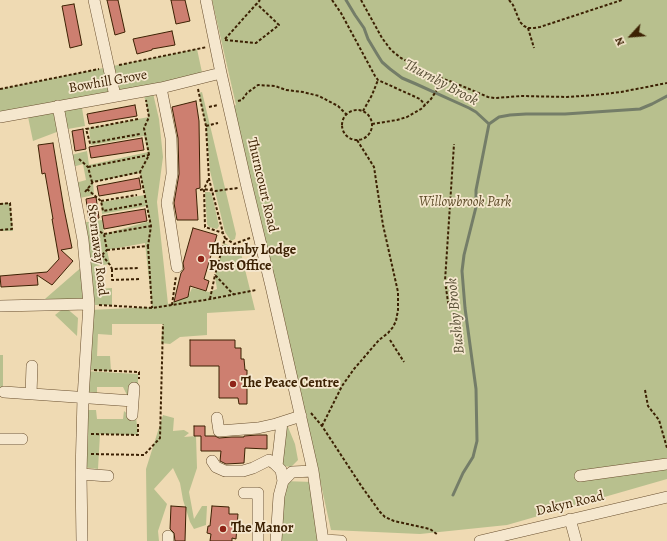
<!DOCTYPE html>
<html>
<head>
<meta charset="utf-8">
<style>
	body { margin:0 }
	#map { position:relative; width:667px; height:541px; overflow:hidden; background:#efdab3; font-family:Alegreya,serif }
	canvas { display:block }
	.north { position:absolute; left:611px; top:16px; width:40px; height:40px; -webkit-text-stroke:3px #f5e7ce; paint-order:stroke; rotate:244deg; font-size:11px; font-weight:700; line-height:16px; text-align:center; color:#3c2103 }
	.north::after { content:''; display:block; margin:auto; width:14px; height:18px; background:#3c2103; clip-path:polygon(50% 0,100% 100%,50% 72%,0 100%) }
</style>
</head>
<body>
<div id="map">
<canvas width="667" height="541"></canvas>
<div class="north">N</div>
</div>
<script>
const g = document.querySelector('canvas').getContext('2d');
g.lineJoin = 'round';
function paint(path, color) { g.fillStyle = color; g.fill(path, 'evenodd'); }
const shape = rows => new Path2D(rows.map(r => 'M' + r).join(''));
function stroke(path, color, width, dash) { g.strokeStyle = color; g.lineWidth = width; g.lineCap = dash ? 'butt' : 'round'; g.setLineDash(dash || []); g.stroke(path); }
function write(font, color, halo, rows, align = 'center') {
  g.font = font + ' Alegreya,serif'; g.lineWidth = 3.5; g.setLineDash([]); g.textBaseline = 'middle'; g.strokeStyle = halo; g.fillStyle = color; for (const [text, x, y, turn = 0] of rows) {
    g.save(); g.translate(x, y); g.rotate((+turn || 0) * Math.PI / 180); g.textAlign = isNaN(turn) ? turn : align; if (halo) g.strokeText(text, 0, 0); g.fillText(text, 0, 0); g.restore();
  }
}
const green = shape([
	[212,0,667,0,667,479,507,525,420,534,331,530,299,385,293,380,287,344,290,343,282,309,280,309,231,108,236,105],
	[197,49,203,77,81,102,85,126,62,130,33,141,27,112,0,117,0,89],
	[152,89,159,119,163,157,157,202,168,304,188,297,192,288,209,292,217,289,215,277,224,243,232,247,239,245,255,310,207,313,207,335,180,337,170,344,161,343,163,324,112,324,112,335,98,334,97,356,110,356,111,371,84,370,90,310,152,307,145,243,107,250,110,264,96,266,97,289,112,288,112,305,38,305,84,265,80,223,102,220,104,234,150,221,147,206,102,214,101,202,145,195,140,173,93,182,94,195,75,199,72,184,86,180,83,164,69,168,67,156,87,151,89,165,148,152,144,136,91,145,89,128,149,117,143,91],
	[202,92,236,234,235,239,231,241,225,232,210,171,206,126,199,93],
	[205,192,210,192,212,195,219,226,217,229,209,227,207,224],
	[0,203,10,203,13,231,0,231],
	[65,307,78,318,77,336,55,315],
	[0,355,3,355,3,395,0,395],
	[84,371,138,374,138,385,128,397,123,387,97,387,97,393,83,393],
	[82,410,96,410,97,419,123,419,124,411,132,418,136,417,138,435,100,434,98,469,81,467],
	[163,415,174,418,173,431,184,430,189,433,184,437,196,436,197,468,189,492,194,519,202,506,207,506,206,525,194,529,190,522,183,500,180,483,173,468,154,489,167,504,158,531,159,541,147,541,146,469],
	[282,425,288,427,295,444,298,460,291,467,283,466,277,462],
	[283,481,313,482,321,541,276,541]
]);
const stream = shape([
	[346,0,355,15,364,28,368,39,377,54,382,62,390,69,402,78,416,84,469,108,476,112,489,124],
	[453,495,463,473,473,457,477,441,476,389,465,308,462,271,464,255,476,207,476,190,489,124,499,117,510,115,526,114,565,114,640,109,652,104,667,96]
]);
const building = shape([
	[107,0,118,0,125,32,115,35,107,0],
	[171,0,185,0,190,21,176,24,171,0],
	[74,4,82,45,70,48,62,6,74,4],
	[172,31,175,45,152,49,152,50,137,54,133,39,172,31],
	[196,101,199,121,200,188,196,189,198,220,177,220,174,203,179,174,178,138,172,107,196,101],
	[135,105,137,116,89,124,87,114,135,105],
	[83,129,86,149,75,151,72,131,83,129],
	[142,138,144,150,91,158,89,147,142,138],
	[53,143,64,209,72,248,61,250,73,261,52,285,37,275,38,285,1,287,0,276,47,272,59,259,52,219,53,219,45,173,42,174,38,145,53,143],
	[139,178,141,189,99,196,97,186,139,178],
	[96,197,99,218,89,220,86,199,96,197],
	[145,209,147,221,104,229,102,216,145,209],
	[193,228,217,235,204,279,209,281,206,291,190,286,188,297,174,302,176,293,181,273,184,269,183,263,193,228],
	[190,340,235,340,235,348,241,348,241,359,244,359,245,370,247,370,247,404,239,404,238,398,219,398,219,366,190,366,190,340],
	[194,426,205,426,205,436,215,436,219,438,232,437,244,437,244,436,257,435,267,435,267,449,245,448,244,463,226,464,220,461,221,451,201,451,201,436,194,436,194,426],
	[171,506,186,507,185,541,175,541,174,533,170,529,171,506],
	[212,506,229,507,229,514,238,514,236,539,232,538,232,541,210,541,211,534,207,533,208,526,210,526,212,506]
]);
const path = shape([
	[332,0,341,13,375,76,378,80,420,99,425,105],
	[361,0,382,38,391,50,401,58,435,76,455,83,488,97,495,98,521,96,567,97,595,95,621,92,667,83],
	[509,0,513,5,520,22,524,26,528,28,534,28,540,27,622,0],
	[528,28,534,48],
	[225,39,260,0],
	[225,40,256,43,279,25,257,4],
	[119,65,207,47],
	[0,89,99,69],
	[198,89,206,126,209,179,223,233],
	[238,101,242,100,247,93,258,85,275,86,286,90,303,92,319,96,338,106,346,114],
	[209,107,218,105],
	'342 125a15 15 0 1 1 30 0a15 15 0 1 1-30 0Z',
	[363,111,372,95,378,80],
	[138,119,86,129,90,143,140,134],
	[372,124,397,120,407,117,421,109,431,99,444,79],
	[206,126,218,123],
	[79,159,88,167,92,182],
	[88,167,149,155],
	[208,180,204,189,205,227,223,233,225,238,215,275],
	[87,189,101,201,103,211,142,204],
	[200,190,204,189,215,191,238,188],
	[85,192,93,182,140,172,149,155,144,128,149,117,146,100],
	[101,201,137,195],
	[0,204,10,203,12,229,0,230],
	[91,227,104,234,107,250,95,262],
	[104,234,151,226],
	[225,238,234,244,250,238],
	[148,246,152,308],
	[107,250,148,246,151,226,140,172],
	[102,255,110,265,112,269,139,268],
	[112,269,112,280,140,279],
	[210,299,215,275,233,294],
	[99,305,152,308,205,300,256,290],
	[172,305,176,276],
	[449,309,445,281,454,144],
	[390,340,404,362],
	[94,370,139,372,139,379],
	[645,390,648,406,659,420,667,448],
	[311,413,322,426,362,487,380,512,385,517,394,521,430,529,438,535],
	[322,426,342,386,354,369,379,340,388,333,393,327,396,321,398,310,398,292,383,225,377,187,374,167,357,140],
	[91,434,138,435,138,424],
	[91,454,144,455,160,438,163,324]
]);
const minor = shape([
	[94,0,115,96],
	[206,0,221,73,247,187,271,286,313,471,323,541],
	[161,88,171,138,172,174,167,203,177,267],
	[58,106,83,240,89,304,83,398,81,474,82,541],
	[0,117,161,88,221,73],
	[0,306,89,304],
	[4,392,133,401,134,388],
	[31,394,32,366],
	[132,415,133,401],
	[217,418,219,431,258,428,276,424,301,416],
	[0,439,22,439],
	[212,461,216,467,225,471,243,471,253,468,269,460,275,464,281,470,283,481],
	[277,466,282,422],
	[81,474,108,476],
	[580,476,667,464],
	[244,493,258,493,258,541],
	[570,519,576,541],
	[323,540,341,541],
	[168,541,168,536],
	[276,541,279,496,283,481,292,472,313,471],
	[480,541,667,497]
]);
const markers = [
	[201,259,4,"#8f2418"],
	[233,384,4,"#8f2418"],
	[223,529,4,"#8f2418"]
];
const streetNames = [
	["Bowhill Grove",108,82,-10],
	["Thurncourt Road",262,185,77],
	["Stornaway Road",97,250,83],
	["Dakyn Road",570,504,-13]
];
const parkNames = [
	["Willowbrook Park",465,203]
];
const poiNames = [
	["Thurnby Lodge",209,251],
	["Post Office",209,267],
	["The Peace Centre",241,384],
	["The Manor",231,529]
];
const waterNames = [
	["Thurnby Brook",441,83,28],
	["Bushby Brook",456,316,-96]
];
paint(green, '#b8c08e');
stroke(stream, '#747d68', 3);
paint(building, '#cd7f70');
stroke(building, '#3c2103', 1);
stroke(minor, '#694f2f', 12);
stroke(path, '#3c2103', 2, [3, 2]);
stroke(minor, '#f5e7ce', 11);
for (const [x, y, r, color] of markers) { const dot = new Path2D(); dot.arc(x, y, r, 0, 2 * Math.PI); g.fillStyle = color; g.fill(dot); stroke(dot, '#f5e7ce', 1.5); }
write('14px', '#3c2103', '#f5e7ce', streetNames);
write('italic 14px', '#5b4926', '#f5e7ce', parkNames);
write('bold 14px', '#3c2103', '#f5e7ce', poiNames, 'left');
write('italic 15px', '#584f35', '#f5e7ce', waterNames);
</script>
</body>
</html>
